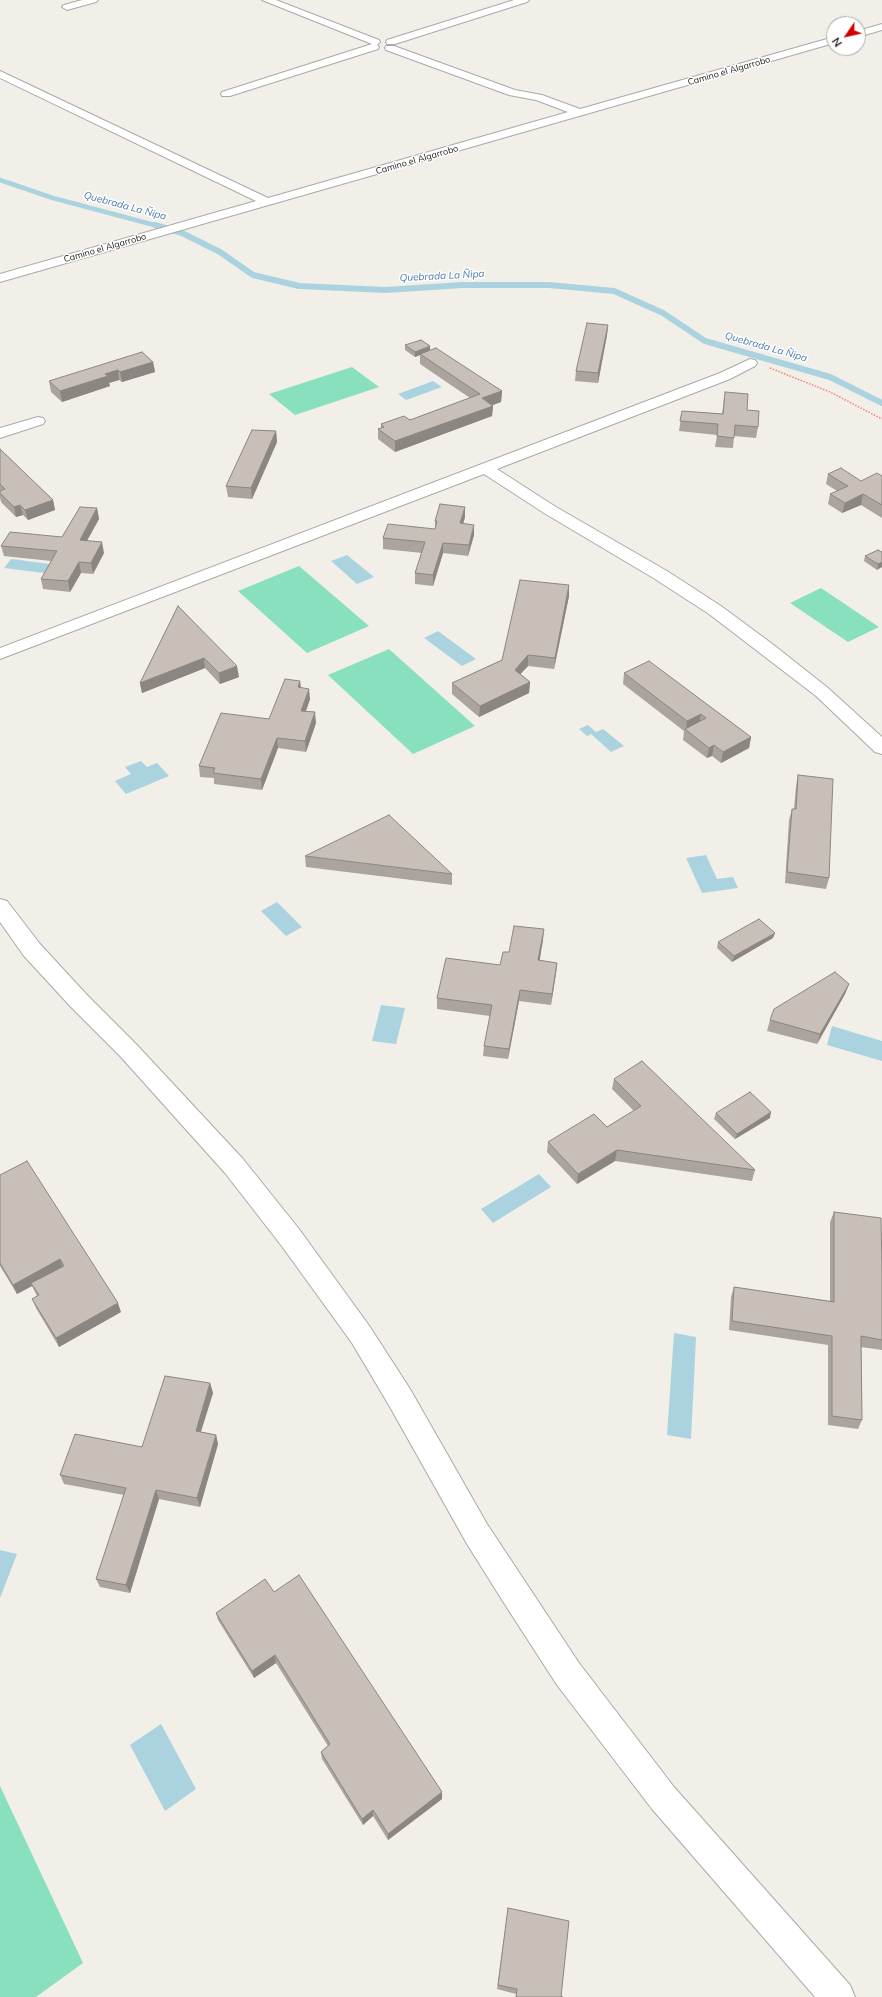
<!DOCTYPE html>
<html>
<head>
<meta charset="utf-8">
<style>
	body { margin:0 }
	#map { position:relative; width:882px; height:1997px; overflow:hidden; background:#f2efe9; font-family:Mulish,sans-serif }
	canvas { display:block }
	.north { position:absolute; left:826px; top:16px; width:40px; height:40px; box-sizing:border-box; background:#fff; border:1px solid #a7a7a7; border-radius:50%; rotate:236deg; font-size:11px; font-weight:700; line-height:16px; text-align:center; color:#222 }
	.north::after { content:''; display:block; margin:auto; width:14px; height:18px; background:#d40000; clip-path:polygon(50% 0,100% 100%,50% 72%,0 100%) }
</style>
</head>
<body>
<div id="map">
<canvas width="882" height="1997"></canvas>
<div class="north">N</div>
</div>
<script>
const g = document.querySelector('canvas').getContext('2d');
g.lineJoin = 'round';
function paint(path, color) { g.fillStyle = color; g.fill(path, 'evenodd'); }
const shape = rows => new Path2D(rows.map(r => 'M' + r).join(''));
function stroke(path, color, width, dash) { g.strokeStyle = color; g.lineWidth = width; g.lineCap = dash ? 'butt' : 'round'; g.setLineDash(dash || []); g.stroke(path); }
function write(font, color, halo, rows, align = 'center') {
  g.font = font + ' Mulish,sans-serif'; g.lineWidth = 3; g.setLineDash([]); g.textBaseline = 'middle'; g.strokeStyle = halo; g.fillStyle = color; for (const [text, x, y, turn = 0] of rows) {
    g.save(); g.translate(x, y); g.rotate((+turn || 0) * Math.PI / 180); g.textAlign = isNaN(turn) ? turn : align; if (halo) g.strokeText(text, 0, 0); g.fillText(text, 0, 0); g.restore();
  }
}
const pitch = shape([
	[352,367,379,387,295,415,269,394],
	[299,566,369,626,307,653,238,591],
	[821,588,879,627,848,642,790,603],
	[389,649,475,726,413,754,328,675],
	[0,1786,83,1963,36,1997,0,1997]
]);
const water = shape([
	[433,381,442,387,406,400,398,394],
	[347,555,374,577,357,584,331,561],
	[11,559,50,564,44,573,4,568],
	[438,631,476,659,462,666,424,638],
	[588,725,596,732,603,729,624,746,611,752,591,734,587,736,579,729],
	[141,761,147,767,157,763,169,776,126,794,115,781,131,774,125,767],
	[706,855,717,879,733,877,738,888,702,893,686,858],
	[277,902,302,927,286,936,261,911],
	[381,1005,405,1008,396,1044,372,1041],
	[832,1026,882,1041,882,1061,827,1045],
	[539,1174,551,1187,493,1223,481,1209],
	[674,1333,696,1337,691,1439,667,1435],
	[0,1550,17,1554,0,1598],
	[161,1724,196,1789,165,1811,130,1745]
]);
const streamFar1 = shape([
	[0,180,53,198,158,226]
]);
const stream = shape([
	[155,225,182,233,220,252,253,275,299,286,386,290,463,285,549,285,614,291,663,313,705,341,830,377,882,403]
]);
const path = shape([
	[770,368,830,392,882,419]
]);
const minor = shape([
	[82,0,98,0,96,2,67,10,62,7,64,5,82,0],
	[262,0,276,0,379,40,380,42,377,45,379,47,378,49,230,96,222,96,221,94,222,92,372,44,262,0],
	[514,0,529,0,527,2,395,44,387,44,386,42,387,40,514,0],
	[882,24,882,30,858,37,858,31,882,24],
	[834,37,834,43,0,282,0,274,256,201,0,78,0,71,268,198,568,112,536,100,509,95,386,50,385,48,386,46,394,46,515,90,542,95,580,109,834,37],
	[750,359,755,360,757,363,755,366,730,379,497,469,556,507,667,571,721,606,775,646,828,688,882,737,882,754,875,752,816,696,709,614,655,579,544,513,484,474,0,659,0,648,720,373,750,359],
	[38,417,43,418,45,421,43,424,0,438,0,428,38,417],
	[0,899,7,901,40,944,87,995,136,1044,243,1159,299,1229,370,1327,410,1389,487,1524,579,1663,674,1787,850,1985,855,1997,815,1997,652,1809,557,1685,504,1603,467,1544,390,1407,352,1343,281,1245,225,1173,120,1056,71,1007,24,956,0,922,0,899]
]);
const wall = shape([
	[608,325,607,335,598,383,575,381,576,371],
	[405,345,430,350,502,391,501,402,492,405,493,406,492,416,395,452,378,439,378,429,381,428,381,424,410,420,470,398,420,364,420,355,415,357,405,350],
	[153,362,155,372,122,382,119,380,109,383,110,386,62,402,51,392,49,381],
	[725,392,747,410,758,427,756,438,734,436,733,448,715,447,717,435,679,431,682,411,722,414],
	[276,431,277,442,252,499,228,497,226,486],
	[0,449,53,500,55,510,28,520,23,515,16,517,1,502,0,497],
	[828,474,861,481,882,476,882,518,861,505,842,513,828,504,830,494,837,491,826,484],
	[97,508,99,519,87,540,104,553,93,574,81,573,70,592,43,589,41,579,51,561,4,556,1,546,62,537],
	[465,517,463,524,474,535,468,556,443,553,433,586,415,584,415,573,422,553,383,549,383,538,435,529,435,521],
	[882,552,877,570,864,561,865,556],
	[569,585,569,596,554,669,528,666,520,674,530,682,529,693,479,717,452,694,452,683,502,660],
	[178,606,239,677,220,684,205,668,142,693,140,683],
	[624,673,751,737,749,748,721,763,712,756,707,758,683,740,684,731,623,684],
	[300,681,301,688,310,699,306,711,316,723,306,752,278,748,262,790,214,784,214,778,200,777,199,766,269,719],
	[798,775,829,878,826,889,785,883,789,820,792,809,794,809,796,786],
	[305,856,452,874,452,885,306,867],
	[773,938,732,962,717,948,718,942],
	[543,940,539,960,557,963,556,973,551,1005,519,1001,508,1059,483,1056,484,1046,490,1016,437,1009,437,998,500,965,509,952],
	[849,984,845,994,817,1044,767,1031,770,1020],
	[614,1079,755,1170,752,1181,615,1161,577,1184,547,1152,548,1142,607,1127,634,1111,612,1089],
	[716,1113,770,1118,735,1139,714,1119],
	[0,1175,121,1312,59,1347,36,1308,32,1299,37,1296,32,1286,17,1294,0,1266],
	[834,1212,882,1272,882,1350,861,1347,862,1420,858,1429,828,1425,828,1345,729,1330,731,1297,734,1287,830,1301,830,1222],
	[210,1383,213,1393,201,1432,216,1435,218,1444,200,1507,159,1499,130,1593,100,1587,96,1579,124,1495,64,1484,60,1475,142,1447],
	[274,1592,442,1799,388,1840,373,1816,363,1825,322,1759,321,1752,328,1746,276,1663,254,1678,218,1620,216,1613],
	[508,1908,561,1997,563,1997,516,1997,516,1994,497,1989]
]);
const shadedWall = shape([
	[608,325,607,335,598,383,598,373],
	[430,346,430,351,420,354,420,355,415,357,415,352],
	[153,362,155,372,122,382,120,372],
	[118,370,119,380,109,383,110,386,62,402,60,391,105,374],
	[502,391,501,402,482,409,482,398],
	[493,406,492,416,395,452,395,441],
	[276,431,277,442,252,499,251,488],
	[863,494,861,505,842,513,845,503],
	[53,500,55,510,28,520,25,510],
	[20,505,23,515,16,517,14,507],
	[465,507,465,517,460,534,460,523],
	[97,508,99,519,82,550,80,540],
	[474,525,474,535,468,556,469,545],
	[102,542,104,553,93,574,91,563],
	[443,543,443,553,433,586,433,575],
	[79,562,81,573,70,592,68,581],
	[882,562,882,567,877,570,878,564],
	[569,585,569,596,554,669,555,658],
	[528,655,528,666,514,681,515,670],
	[204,658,205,668,142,693,140,683],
	[237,666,239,677,220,684,219,673],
	[300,681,301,692,298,687],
	[530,682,529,693,479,717,480,706],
	[309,689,310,699,302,722,301,711],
	[315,712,316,723,306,752,305,741],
	[701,714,699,725,686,729,687,721],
	[751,737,749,748,721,763,723,752],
	[277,738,278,748,262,790,261,779],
	[714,745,712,756,707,758,709,748],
	[544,929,543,940,538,971,538,960],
	[775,933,773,938,732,962,734,956],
	[557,963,556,973,551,1005,552,994],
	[849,984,845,994,817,1044,820,1034],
	[520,990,519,1001,508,1059,509,1049],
	[771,1112,770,1118,735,1139,737,1134],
	[617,1150,615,1161,577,1184,578,1174],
	[60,1259,63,1269,31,1283,32,1286,17,1294,13,1285],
	[118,1303,121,1312,59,1347,56,1338],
	[210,1383,213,1393,198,1440,196,1431],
	[216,1435,218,1444,200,1507,197,1498],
	[156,1490,159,1499,130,1593,126,1585],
	[275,1655,276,1663,254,1678,252,1671],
	[442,1792,442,1799,388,1840,388,1834],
	[373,1810,373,1816,363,1825,362,1819]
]);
const building = shape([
	[587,323,608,325,598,373,576,371,587,323],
	[421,340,430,346,415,352,405,345,421,340],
	[436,348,502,391,482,398,493,406,395,441,378,429,384,427,381,424,404,416,410,420,480,394,420,354,436,348],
	[142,352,153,362,120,372,118,370,105,374,108,376,60,391,49,381,142,352],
	[725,392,748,394,747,410,759,411,758,427,735,425,734,438,717,436,718,424,680,421,682,411,723,414,725,392],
	[252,430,276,431,251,488,226,486,252,430],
	[0,449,53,500,25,510,20,505,14,507,0,493,0,491,5,489,0,484,0,449],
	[841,468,861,481,877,473,882,476,882,505,863,494,845,503,830,494,848,486,828,474,841,468],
	[440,504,465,507,460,523,474,525,469,545,443,543,433,575,415,573,425,542,383,538,388,524,435,529,437,521,435,521,440,504],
	[80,507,97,508,80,540,102,542,91,563,79,562,68,581,41,579,57,551,1,546,10,532,62,537,80,507],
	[878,550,882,552,882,562,878,564,865,556,878,550],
	[520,580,569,585,555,658,528,655,515,670,530,682,480,706,452,683,502,660,520,580],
	[178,606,237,666,219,673,204,658,140,683,178,606],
	[649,661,751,737,723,752,714,745,709,748,685,729,706,718,701,714,687,721,624,673,649,661],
	[285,679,300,681,298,687,309,689,301,711,315,712,305,741,277,738,261,779,213,773,215,768,199,766,221,713,269,719,285,679],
	[798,775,833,779,829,878,787,872,792,809,796,809,798,775],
	[389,815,452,874,305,856,389,815],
	[759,919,775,933,734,956,718,942,759,919],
	[514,926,544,929,538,960,557,963,552,994,520,990,509,1049,484,1046,492,1005,437,998,446,958,500,965,503,952,509,952,514,926],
	[835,972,849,984,820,1034,770,1020,774,1009,835,972],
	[642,1061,755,1170,617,1150,578,1174,548,1142,594,1114,607,1127,641,1106,614,1079,642,1061],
	[750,1092,771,1112,737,1134,716,1113,750,1092],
	[27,1161,118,1303,56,1338,32,1299,39,1295,31,1283,64,1266,60,1259,13,1285,0,1263,0,1175,27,1161],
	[834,1212,881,1218,882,1272,882,1340,861,1336,862,1420,832,1416,832,1336,732,1321,734,1287,834,1302,834,1212],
	[165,1376,210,1383,196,1431,216,1435,197,1498,156,1490,126,1585,96,1579,126,1488,60,1475,75,1434,142,1447,165,1376],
	[299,1575,442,1792,388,1834,373,1810,362,1819,321,1752,330,1744,275,1655,252,1671,216,1613,265,1579,274,1592,299,1575],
	[508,1908,569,1921,561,1997,563,1997,516,1997,517,1989,498,1985,508,1908]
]);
const farStreetnames = [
	["Camino el Algarrobo",729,71,-16],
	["Camino el Algarrobo",417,160,-16],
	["Camino el Algarrobo",105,248,-16]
];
const farWaternames = [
	["Quebrada La Ñipa",125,206,15],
	["Quebrada La Ñipa",442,276,-3],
	["Quebrada La Ñipa",766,347,16]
];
paint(pitch, '#88e0be');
paint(water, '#aad3df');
stroke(streamFar1, '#aad3df', 4.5);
stroke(stream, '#aad3df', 6);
stroke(minor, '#a9a9a9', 2);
stroke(path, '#fa8072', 1.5, [1.5, 1.5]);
paint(minor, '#fff');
paint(wall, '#aba49e');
paint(shadedWall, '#8b8681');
paint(building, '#c7bfb8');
stroke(building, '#8b8681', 1);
write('9px', '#222', '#fff', farStreetnames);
write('italic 10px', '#4a7aab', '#fff', farWaternames);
</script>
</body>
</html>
